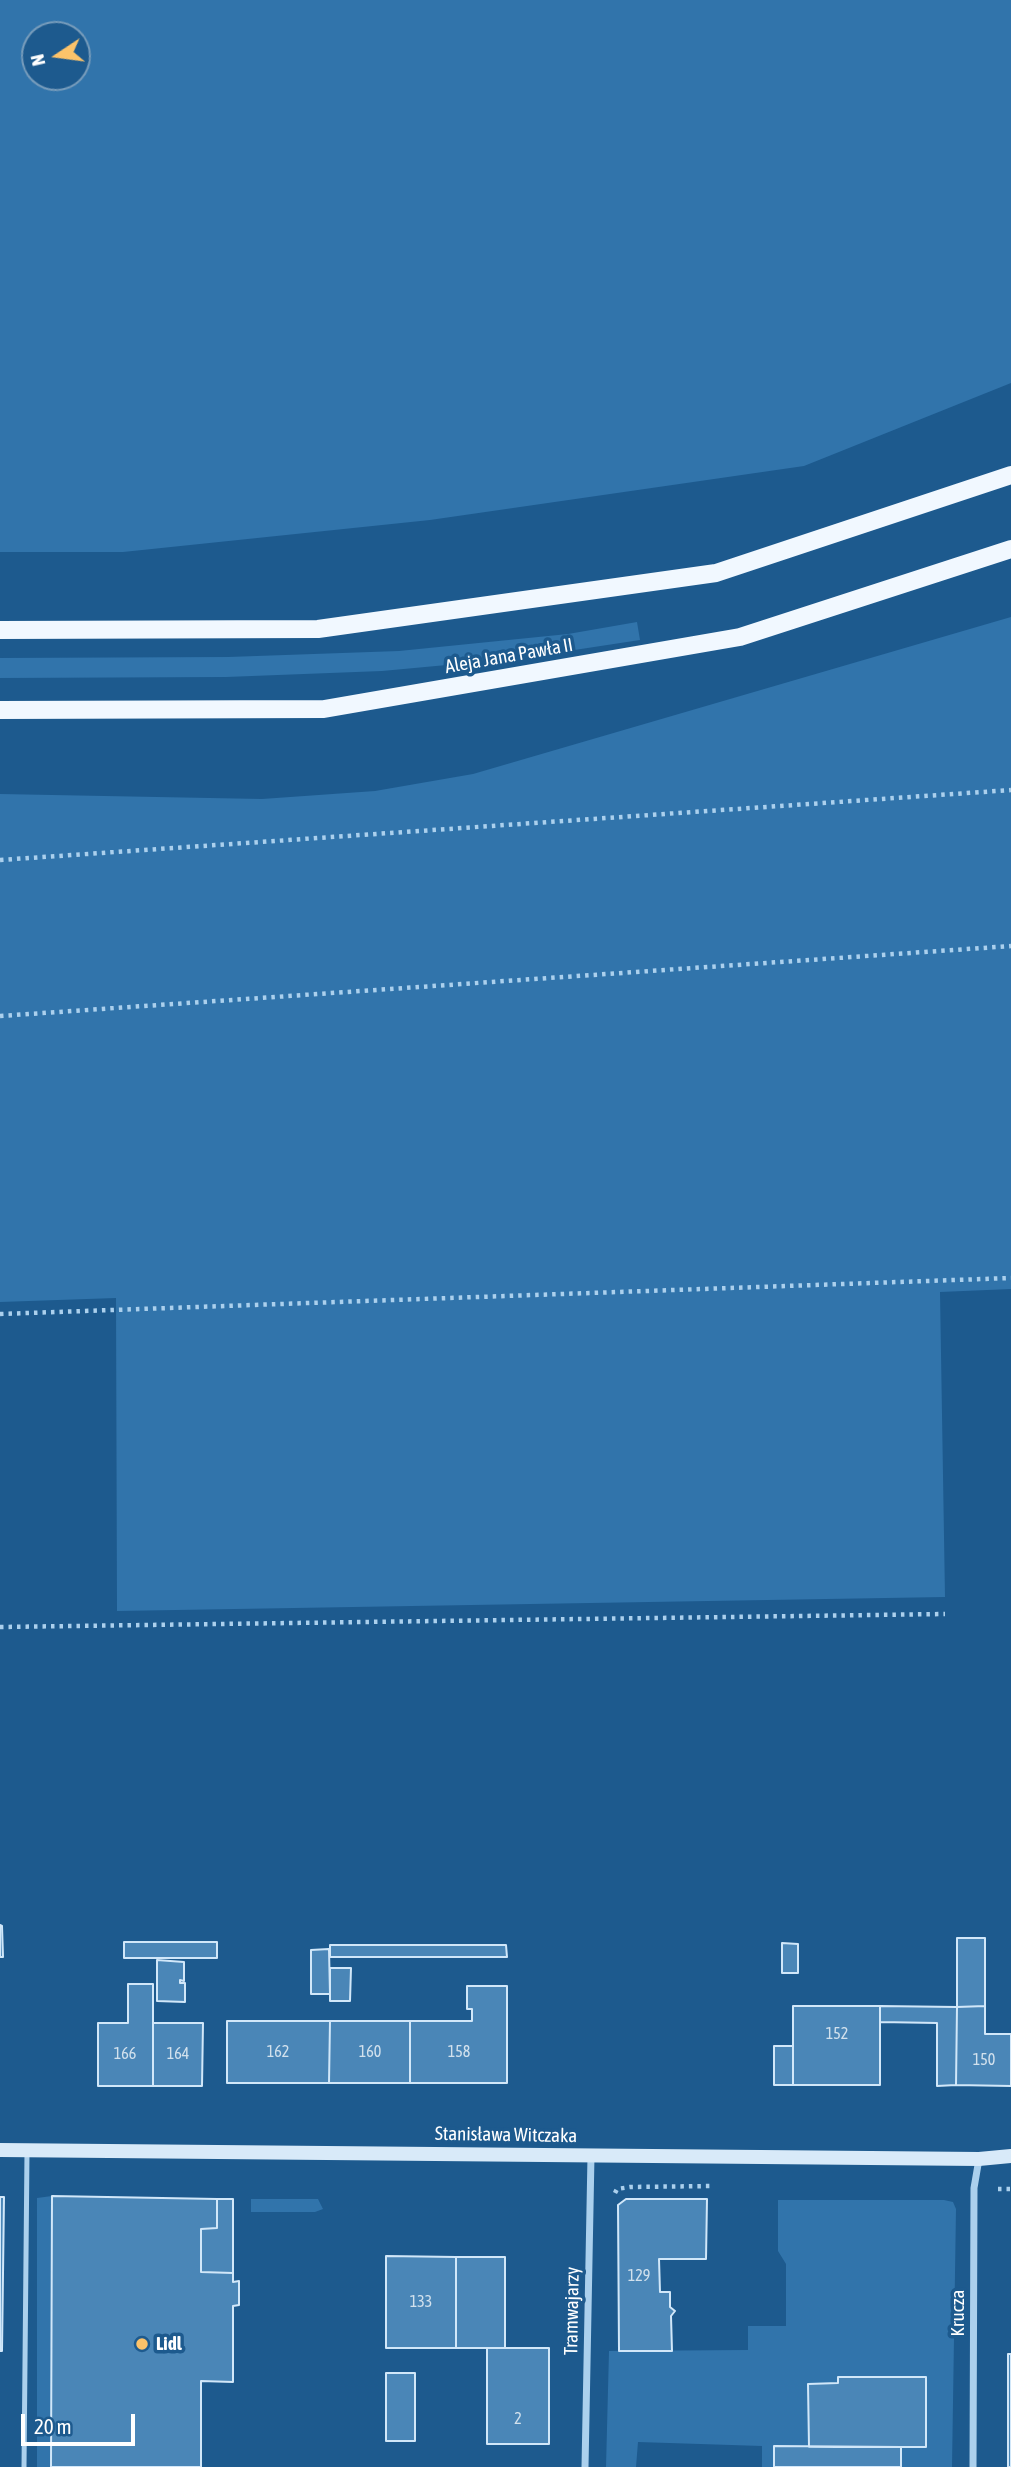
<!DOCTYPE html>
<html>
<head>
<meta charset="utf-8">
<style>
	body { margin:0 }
	#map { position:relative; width:1011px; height:2467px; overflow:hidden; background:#1d5a8e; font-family:"Asap Condensed",sans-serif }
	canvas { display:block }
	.north { position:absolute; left:21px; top:21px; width:70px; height:70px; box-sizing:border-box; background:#1d5a8e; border:2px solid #779cbb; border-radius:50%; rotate:257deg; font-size:19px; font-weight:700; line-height:28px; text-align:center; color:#fff }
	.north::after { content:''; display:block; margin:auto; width:24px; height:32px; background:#fcc36a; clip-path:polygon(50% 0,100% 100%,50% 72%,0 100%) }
	.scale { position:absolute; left:21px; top:2414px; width:114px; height:32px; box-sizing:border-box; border:4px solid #fff; border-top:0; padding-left:9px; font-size:21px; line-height:24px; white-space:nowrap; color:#fff; -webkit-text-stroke:5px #1d5a8e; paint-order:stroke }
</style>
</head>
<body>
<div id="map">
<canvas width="1011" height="2467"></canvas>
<div class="north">N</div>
<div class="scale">20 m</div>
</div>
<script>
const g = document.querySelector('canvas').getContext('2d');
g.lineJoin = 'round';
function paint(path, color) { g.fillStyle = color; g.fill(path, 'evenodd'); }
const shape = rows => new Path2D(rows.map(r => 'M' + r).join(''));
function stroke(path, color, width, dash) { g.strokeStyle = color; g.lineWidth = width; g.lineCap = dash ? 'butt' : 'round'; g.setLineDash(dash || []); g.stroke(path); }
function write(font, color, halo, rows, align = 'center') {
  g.font = font + ' "Asap Condensed",sans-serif'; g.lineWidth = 7; g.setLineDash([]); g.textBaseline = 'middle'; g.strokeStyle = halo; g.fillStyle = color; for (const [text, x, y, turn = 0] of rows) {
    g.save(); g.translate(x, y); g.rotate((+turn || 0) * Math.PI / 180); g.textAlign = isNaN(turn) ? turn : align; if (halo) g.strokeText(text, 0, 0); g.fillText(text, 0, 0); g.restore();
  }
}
const green = shape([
	[0,0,1011,0,1011,383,804,466,430,520,123,552,0,552],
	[77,35,77,77,35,77,35,35],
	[1011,617,1011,1289,940,1292,945,1597,117,1611,116,1298,0,1302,0,794,262,799,375,791,473,774],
	[637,622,640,640,522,658,382,671,226,677,0,678,0,658,228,657,399,651,568,634],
	[52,2196,51,2467,37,2467,37,2198],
	[251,2199,318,2199,323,2209,315,2212,251,2212],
	[778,2200,944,2200,953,2202,956,2209,952,2467,901,2467,901,2447,926,2447,926,2377,839,2377,838,2383,808,2384,809,2447,774,2446,774,2467,762,2467,762,2446,638,2442,636,2467,606,2467,609,2351,748,2350,748,2326,786,2326,786,2264,778,2251]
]);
const building = shape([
	[0,1925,2,1926,3,1957,0,1957,0,1925],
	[957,1938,985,1938,985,2006,957,2007,957,1938],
	[124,1942,217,1942,217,1958,124,1958,124,1942],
	[782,1943,798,1944,798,1973,782,1973,782,1943],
	[330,1945,506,1945,507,1957,330,1957,330,1945],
	[329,1949,330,1994,311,1994,311,1950,329,1949],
	[157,1960,184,1962,184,1981,180,1980,180,1983,185,1983,185,2002,157,2001,157,1960],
	[330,1968,351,1968,350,2001,330,2001,330,1968],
	[128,1984,153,1984,153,2086,98,2086,98,2023,128,2023,128,1984],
	[467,1986,507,1986,507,2083,410,2083,410,2021,472,2021,472,2009,467,2009,467,1986],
	[793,2006,880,2006,880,2085,793,2085,793,2006],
	[880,2006,957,2007,956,2085,937,2086,937,2023,880,2022,880,2006],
	[985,2006,985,2034,1011,2034,1011,2086,956,2085,957,2007,985,2006],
	[227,2021,330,2021,329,2083,227,2083,227,2021],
	[330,2021,410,2021,410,2083,329,2083,330,2021],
	[153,2023,203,2023,202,2086,153,2086,153,2023],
	[774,2046,793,2046,793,2085,774,2085,774,2046],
	[52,2196,217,2199,217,2228,201,2229,201,2272,233,2273,233,2282,239,2281,239,2305,233,2306,233,2382,201,2381,201,2467,51,2467,52,2196],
	[0,2197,4,2197,2,2351,0,2351,0,2197],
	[217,2199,233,2199,233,2273,201,2272,201,2229,217,2228,217,2199],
	[626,2199,707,2199,706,2259,659,2259,660,2292,670,2292,670,2307,675,2311,671,2316,672,2351,619,2351,618,2205,626,2199],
	[386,2256,456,2257,456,2348,386,2348,386,2256],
	[456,2257,505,2257,505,2348,456,2348,456,2257],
	[487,2348,549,2348,549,2444,487,2444,487,2348],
	[1008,2354,1011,2354,1011,2467,1008,2467,1008,2354],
	[386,2373,415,2373,415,2441,386,2441,386,2373],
	[838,2377,926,2377,926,2447,809,2447,808,2384,838,2383,838,2377],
	[774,2446,901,2447,901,2467,774,2467,774,2446]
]);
const path = shape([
	[0,860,1011,790],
	[0,1016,1011,946],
	[0,1314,1011,1278],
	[0,1627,945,1614],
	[998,2189,1011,2189],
	[615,2193,617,2189,630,2187,713,2186]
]);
const lane = shape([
	[24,2467,27,2152]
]);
const street = shape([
	[585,2467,591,2156],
	[973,2467,974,2188,979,2159]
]);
const secondary = shape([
	[0,2150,979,2159,1011,2156]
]);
const primary = shape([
	[0,630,318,629,716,573,1011,475],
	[0,710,324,709,740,637,1011,549]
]);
const markers = [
	[142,2344,7,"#fcc36a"]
];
const numberNames = [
	["152",837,2034],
	["162",278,2052],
	["160",370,2052],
	["158",459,2052],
	["166",125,2054],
	["164",178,2054],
	["150",984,2060],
	["129",639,2276],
	["133",421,2302],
	["2",518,2419]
];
const streetNames = [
	["Aleja Jana Pawła II",509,656,-10],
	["Stanisława Witczaka",506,2135,1],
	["Tramwajarzy",572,2311,-89],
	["Krucza",958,2313,-90]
];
const poiNames = [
	["Lidl",156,2344]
];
paint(green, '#3174ab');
paint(building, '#4a86b7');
stroke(building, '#d1e7f9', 2);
stroke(path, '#abd0ed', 4.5, [3.5, 5]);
stroke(lane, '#abd0ed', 5);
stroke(street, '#abd0ed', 7);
stroke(secondary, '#d8eaf9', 14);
stroke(primary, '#f1f8ff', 18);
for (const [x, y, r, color] of markers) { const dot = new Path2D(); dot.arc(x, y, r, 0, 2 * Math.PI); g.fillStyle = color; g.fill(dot); stroke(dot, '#1d5a8e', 2.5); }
write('16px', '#d2e1ed', null, numberNames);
write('19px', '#fff', '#1d5a8e', streetNames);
write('bold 19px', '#fff', '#1d5a8e', poiNames, 'left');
</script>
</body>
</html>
